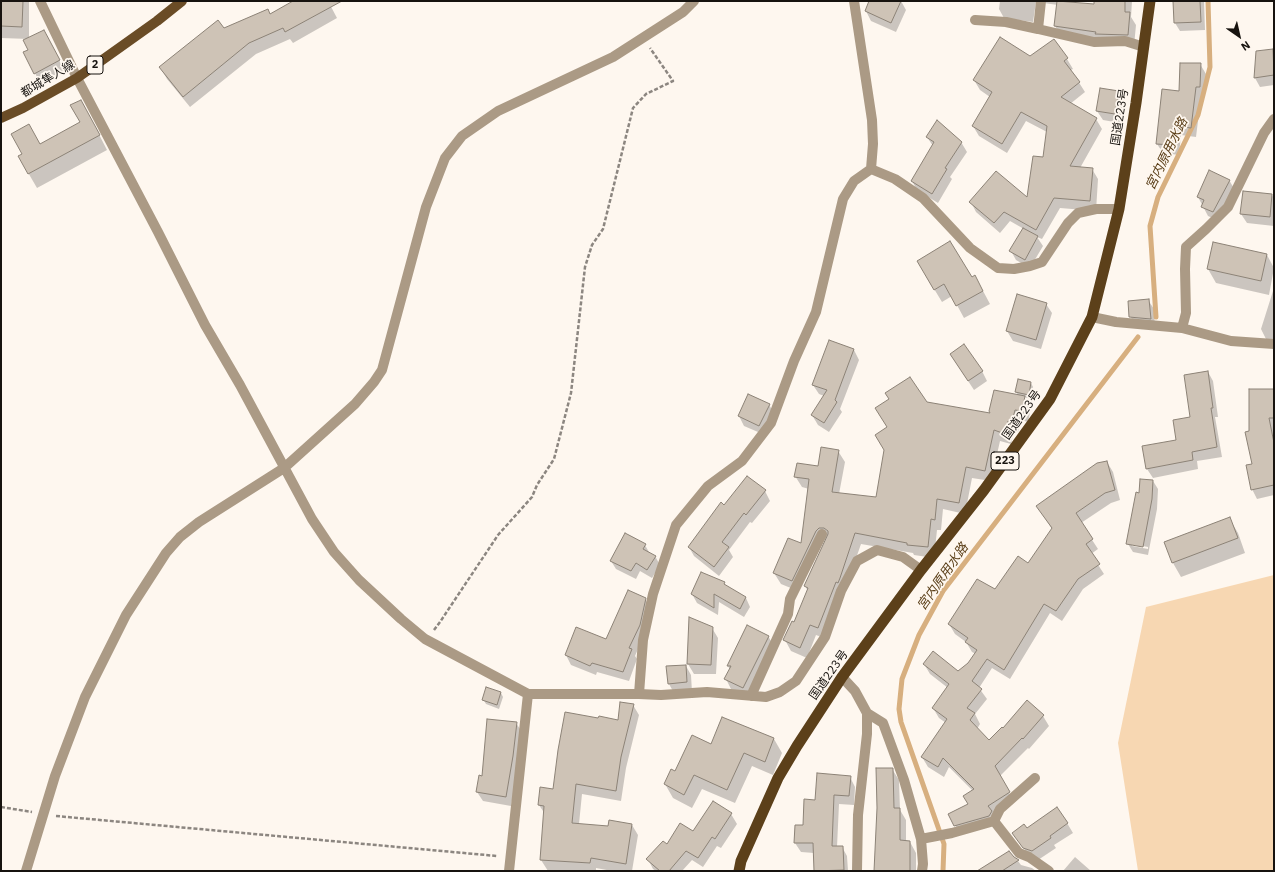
<!DOCTYPE html>
<html>
<head>
<meta charset="utf-8">
<style>
	body { margin:0 }
	#map { position:relative; width:1275px; height:872px; overflow:hidden; background:#fef7ef; font-family:"IBM Plex Sans",sans-serif }
	canvas { display:block }
	.frame { position:absolute; inset:0; border:2px solid #17130f; pointer-events:none }
	.north { position:absolute; left:1219px; top:16px; width:40px; height:40px; -webkit-text-stroke:3px #fef7ef; paint-order:stroke; rotate:146deg; font-size:11px; font-weight:700; line-height:16px; text-align:center; color:#17130f }
	.north::after { content:''; display:block; margin:auto; width:14px; height:18px; background:#17130f; clip-path:polygon(50% 0,100% 100%,50% 72%,0 100%) }
</style>
</head>
<body>
<div id="map">
<canvas width="1275" height="872"></canvas>
<div class="frame"></div>
<div class="north">N</div>
</div>
<script>
const g = document.querySelector('canvas').getContext('2d');
g.lineJoin = 'round';
function paint(path, color) { g.fillStyle = color; g.fill(path, 'evenodd'); }
const shape = rows => new Path2D(rows.map(r => 'M' + r).join(''));
function stroke(path, color, width, dash) { g.strokeStyle = color; g.lineWidth = width; g.lineCap = dash ? 'butt' : 'round'; g.setLineDash(dash || []); g.stroke(path); }
function write(font, color, halo, rows, align = 'center') {
  g.font = font + ' "IBM Plex Sans","Noto Sans JP",sans-serif'; g.lineWidth = 3.5; g.setLineDash([]); g.textBaseline = 'middle'; g.strokeStyle = halo; g.fillStyle = color; for (const [text, x, y, turn = 0] of rows) {
    g.save(); g.translate(x, y); g.rotate((+turn || 0) * Math.PI / 180); g.textAlign = isNaN(turn) ? turn : align; if (halo) g.strokeText(text, 0, 0); g.fillText(text, 0, 0); g.restore();
  }
}
const green = shape([
	[1274,575,1274,871,1138,871,1118,743,1146,607]
]);
const shadow = shape([
	[1,1,29,1,29,39,1,38],
	[295,1,328,1,337,18,293,43,290,39,256,54,190,107,167,79,160,67,224,30,270,15],
	[871,1,901,1,906,10,896,32,871,21,866,11],
	[1000,1,1070,1,1070,2,1095,5,1095,1,1132,1,1131,17,1136,25,1134,46,1103,45,1062,38,1055,26,1058,5,1036,2,1033,22,1004,18,999,9],
	[1204,1,1205,30,1180,31,1175,23,1174,2],
	[49,40,64,70,40,83,35,73],
	[1272,50,1274,53,1274,85,1260,87,1255,78],
	[1030,57,1067,59,1073,69,1071,70,1085,92,1070,104,1096,119,1102,129,1080,168,1092,169,1098,179,1096,211,1060,208,1042,239,1037,237,1043,246,1030,268,1016,260,1011,251,1024,229,1010,221,1000,233,976,212,971,202,1028,199,1044,158,1047,132,1026,121,1007,153,979,136,973,126,990,97,980,90,974,80],
	[1200,64,1206,74,1205,97,1201,97,1196,137,1181,135,1179,155,1163,153,1157,144,1180,92],
	[1118,92,1123,101,1120,123,1103,120,1097,111],
	[89,115,107,150,37,188,19,157,81,123],
	[927,137,961,142,967,152,950,177,952,179,938,203,917,190,912,181,933,146],
	[1229,180,1235,190,1219,221,1208,216,1198,197],
	[1272,195,1274,199,1274,226,1247,223,1241,214],
	[1267,255,1274,268,1269,295,1216,283,1208,269],
	[925,274,972,278,982,289,990,304,964,318,952,296,942,302],
	[1273,291,1274,291,1274,341,1266,339,1261,329],
	[1148,300,1154,309,1155,328,1136,326,1130,316],
	[1046,304,1052,313,1041,349,1013,341,1007,331],
	[830,341,854,350,859,360,840,409,842,412,829,432,818,425,812,415,824,396,819,394,813,385],
	[951,355,982,371,987,381,974,390],
	[1208,372,1213,381,1218,417,1215,417,1222,457,1197,461,1198,469,1153,478,1147,469,1143,447,1177,441,1191,418],
	[1031,383,1033,387,1031,399,1024,397,1031,408,1028,422,1021,420,1018,432,1014,431,1011,444,1000,441,991,481,972,478,965,514,943,509,941,530,937,530,934,558,914,555,913,553,861,544,844,593,824,638,816,635,807,658,791,651,785,640,795,624,808,591,805,586,827,539,825,539,798,591,781,584,774,573,802,545,809,489,802,487,795,476,819,467,838,451,845,462,839,494,877,498,926,403,992,414,1019,396,1016,392],
	[1274,390,1274,495,1257,499,1252,489,1253,465,1250,432],
	[749,395,769,405,775,414,765,435,744,426,739,416],
	[1107,462,1113,472,1120,500,1111,503,1081,523,1098,549,1091,554,1104,574,1083,589,1062,621,1050,613,1010,679,992,668,979,688,987,699,975,714,980,724,977,729,989,741,1003,729,1027,702,1043,716,1049,726,1029,749,1028,748,1000,776,1014,802,961,835,955,825,969,804,973,791,949,767,944,777,928,767,922,757,946,723,939,718,933,708,948,688,930,674,924,664,958,673,969,664,976,654,972,652,966,642,955,634,949,624,996,590,1028,564,1052,529,1037,506],
	[1153,481,1158,489,1157,509,1148,555,1133,552,1128,544,1140,494],
	[1132,544,1148,547,1148,549,1132,546],
	[765,491,770,501,752,523,750,522,729,550,733,557,719,576,694,556,689,547,724,506],
	[1229,518,1238,533,1245,553,1181,577,1173,563,1165,543],
	[645,545,650,554,655,556,660,565,652,578,640,571,636,579,616,569,611,561],
	[701,573,724,583,726,587,746,598,750,607,744,617,719,602,718,615,697,603,692,594],
	[645,599,650,608,644,635,635,656,637,659,629,681,597,672,596,675,571,665,566,655,577,629,606,640],
	[690,618,712,628,718,638,716,674,694,674,688,664],
	[768,636,774,646,748,697,731,689,726,679,730,670,728,666],
	[686,666,691,675,692,692,674,693,669,684],
	[501,693,503,697,499,709,486,704,483,699],
	[633,705,639,715,626,768,621,801,582,794,579,824,609,827,632,825,638,835,632,871,612,871,596,868,596,871,548,871,541,860,545,814,539,805,554,790,599,719,619,721],
	[722,719,774,739,782,753,773,775,752,766,735,803,702,789,692,808,673,798,665,784,676,773,712,745],
	[516,723,522,732,518,766,511,806,483,801,477,792,482,777],
	[892,769,899,780,900,810,906,820,906,841,910,842,916,853,916,871,876,871],
	[850,777,855,787,854,805,839,804,837,847,842,847,847,856,848,871,815,871,814,853,801,852,795,843,816,801],
	[714,803,731,814,737,824,721,848,717,846,703,867,692,860,682,871,656,871,653,869,648,859,694,832],
	[1067,823,1073,833,1054,845,1056,848,1038,860,1030,857,1013,833,1026,829],
	[1075,857,1091,871,1063,871],
	[1014,858,1018,861,1021,865,1032,868,1036,871,978,871]
]);
const stream = shape([
	[1156,317,1150,226,1158,197,1198,115,1210,67,1208,1],
	[943,871,944,844,901,722,899,709,902,679,919,635,943,591,1138,337]
]);
const building = shape([
	[1,1,23,1,22,27,1,26,1,1],
	[293,1,342,1,285,32,283,28,249,43,183,97,159,67,218,20,224,28,268,9,270,14,293,1],
	[869,1,901,1,891,23,865,11,869,1],
	[1057,1,1094,4,1094,1,1125,1,1125,12,1130,12,1128,35,1095,34,1096,32,1054,26,1057,1],
	[1173,1,1200,1,1201,22,1174,23,1173,1],
	[44,30,60,60,34,74,23,52,28,50,23,40,44,30],
	[1000,37,1030,56,1054,39,1068,58,1064,61,1080,82,1061,97,1097,118,1070,166,1093,168,1090,201,1054,198,1036,230,1004,212,994,223,969,202,996,171,1027,197,1033,156,1043,157,1047,126,1021,112,1002,144,972,126,992,92,973,80,1000,37],
	[1273,49,1274,75,1254,78,1256,51,1273,49],
	[1180,63,1201,63,1200,87,1196,87,1191,128,1176,126,1174,145,1156,144,1162,89,1179,91,1180,63],
	[1100,88,1119,91,1115,114,1096,111,1100,88],
	[81,100,100,135,28,174,18,156,22,154,11,134,29,124,40,144,80,122,70,105,81,100],
	[937,120,962,142,945,168,947,169,932,194,911,181,934,142,926,137,937,120],
	[1209,170,1230,180,1213,212,1201,207,1204,200,1197,197,1209,170],
	[1243,191,1272,194,1270,217,1240,214,1243,191],
	[1023,228,1038,236,1025,260,1009,251,1023,228],
	[950,241,972,277,975,275,983,291,956,306,944,284,934,290,917,261,950,241],
	[1213,242,1267,254,1261,281,1207,269,1213,242],
	[1017,294,1047,303,1036,340,1006,331,1017,294],
	[1149,299,1151,319,1129,317,1128,301,1149,299],
	[829,340,854,349,835,400,837,402,824,423,811,415,827,390,812,385,829,340],
	[964,344,983,371,968,381,950,354,964,344],
	[1208,371,1213,408,1211,408,1217,447,1192,452,1193,460,1146,469,1142,446,1176,440,1173,420,1190,417,1184,375,1208,371],
	[910,377,927,402,990,413,989,411,994,390,1025,396,1022,411,1015,410,1012,422,1008,421,1005,434,994,430,985,471,966,467,959,503,937,499,935,520,931,519,928,547,907,545,907,543,855,533,840,578,838,583,836,582,818,628,810,625,800,648,783,640,792,621,794,622,808,588,804,586,828,534,828,531,824,528,819,528,816,531,792,581,773,573,788,538,801,543,809,479,794,477,797,463,818,466,821,447,839,450,832,492,876,497,884,450,875,435,887,427,875,408,889,399,885,393,910,377],
	[1018,379,1031,382,1029,395,1015,392,1018,379],
	[1249,389,1274,389,1274,418,1269,418,1274,443,1274,485,1251,490,1246,465,1252,464,1245,432,1249,431,1249,389],
	[748,394,770,404,759,426,738,416,748,394],
	[1107,461,1115,490,1105,493,1076,513,1093,539,1086,544,1100,564,1078,579,1056,611,1044,604,1004,670,987,659,972,681,982,689,967,708,975,713,970,720,989,740,1002,727,1003,728,1027,700,1044,715,1023,739,1022,738,995,766,1010,792,988,806,992,811,989,816,954,826,948,814,968,804,963,796,974,789,943,758,938,767,921,757,947,719,932,708,949,684,923,664,933,651,958,671,968,663,977,650,965,642,968,638,948,624,977,579,995,589,1018,556,1028,563,1052,528,1036,506,1097,463,1107,461],
	[747,476,766,490,746,515,744,513,722,542,729,547,714,567,688,547,721,502,724,505,747,476],
	[1140,479,1153,480,1152,499,1143,547,1126,544,1136,492,1139,493,1140,479],
	[1230,517,1238,538,1172,563,1164,542,1230,517],
	[625,533,646,544,643,549,656,556,647,570,636,563,631,571,610,561,625,533],
	[701,572,725,582,724,584,746,597,740,609,714,594,714,608,691,594,701,572],
	[628,590,646,598,640,625,629,648,632,649,623,672,592,663,590,666,565,655,576,627,606,639,628,590],
	[689,617,713,627,711,665,687,664,689,617],
	[747,625,769,636,743,688,724,679,731,666,727,666,747,625],
	[686,665,687,682,668,684,666,666,686,665],
	[486,687,501,692,497,705,482,700,486,687],
	[620,702,634,704,621,757,616,791,576,784,572,823,608,826,609,820,632,824,626,864,591,858,590,863,540,860,544,806,538,805,540,787,553,789,558,750,565,712,598,718,599,716,618,720,620,702],
	[722,717,774,738,765,762,744,753,727,790,694,775,684,795,664,784,671,769,675,771,692,735,711,744,722,717],
	[487,719,517,722,513,756,506,797,476,792,479,775,482,776,487,719],
	[876,768,893,768,893,769,894,808,900,808,900,840,910,841,910,871,874,871,877,808,876,768],
	[817,773,851,776,849,796,834,795,832,846,843,846,844,870,814,871,813,843,794,843,795,825,803,825,804,799,815,800,817,773],
	[713,801,732,813,715,839,712,837,698,858,686,851,669,871,660,871,646,859,663,841,667,844,680,823,693,831,713,801],
	[1057,807,1068,823,1050,836,1051,838,1032,851,1023,848,1012,833,1024,824,1027,828,1057,807],
	[1009,851,1014,857,1019,860,1002,871,977,871,1009,851]
]);
const path = shape([
	[434,630,440,622,498,535,532,497,537,485,554,459,571,393,585,267,592,245,603,229,633,108,646,94,673,81,650,48],
	[1,807,32,812],
	[56,816,497,856]
]);
const minor = shape([
	[40,1,77,78,158,232,205,325,240,385,312,519,334,552,359,580,401,619,425,639,528,694,639,694,661,695,707,692,766,697,780,692,796,681,825,637,841,591,857,561,877,550,903,557,921,570],
	[1041,1,1038,29,1094,42,1125,41,1144,47],
	[975,20,1006,22,1038,29],
	[871,169,895,179,923,198,970,248,998,268,1014,269,1030,266,1042,262,1068,223,1078,213,1096,209,1119,209],
	[1092,317,1116,322,1182,328,1231,341,1274,344],
	[1182,328,1186,313,1185,269,1186,247,1206,229,1228,207,1264,133,1274,119],
	[842,677,855,691,867,713,867,734,858,815,857,871],
	[639,694,643,640,653,594,676,525,708,486,742,461,771,423,794,361,816,312,843,199,854,181,871,169,873,144,872,120,854,1],
	[751,696,788,614,790,599,822,534],
	[867,713,883,723,904,780,921,839,923,864,922,871],
	[994,821,1000,809,1035,778],
	[921,839,952,833,994,821,1019,853,1029,857,1049,871],
	[26,871,55,776,85,697,126,615,166,553,180,537,199,522,284,468,355,404,374,382,382,370,426,207,445,158,462,136,498,111,613,57,683,12,694,1],
	[509,871,528,694]
]);
const primary = shape([
	[1,118,23,108,77,78,157,21,182,1]
]);
const trunk = shape([
	[739,871,741,861,778,778,797,746,842,677,921,570,984,490,1050,399,1092,317,1119,209,1136,103,1150,1]
]);
const shields = [
	[95,65,16],
	[1005,461,28]
];
const shieldNames = [
	["2",95,65],
	["223",1005,461]
];
const streetNames = [
	["都城隼人線",48,79,-31],
	["国道223号",1120,117,-81],
	["国道223号",1022,415,-55],
	["国道223号",829,675,-55]
];
const waterNames = [
	["宮内原用水路",1167,154,-64],
	["宮内原用水路",943,577,-55]
];
paint(green, '#f7d7b2');
paint(shadow, '#0003');
stroke(stream, '#d7af7f', 5);
paint(building, '#cec3b6');
stroke(building, '#8c8276', 1);
stroke(path, '#8c8680', 2.5, [4, 2]);
stroke(minor, '#ab9a85', 10);
stroke(primary, '#6a4c26', 10);
stroke(trunk, '#5c401a', 11);
for (const [x, y, w] of shields) { const box = new Path2D(); box.roundRect(x - w / 2, y - 9, w, 18, 3); g.fillStyle = '#fef7ef'; g.fill(box); stroke(box, '#17130f', 1); }
write('bold 11px', '#17130f', null, shieldNames);
write('12px', '#17130f', '#fef7ef', streetNames);
write('italic 13px', '#5c401a', '#fef7ef', waterNames);
</script>
</body>
</html>
